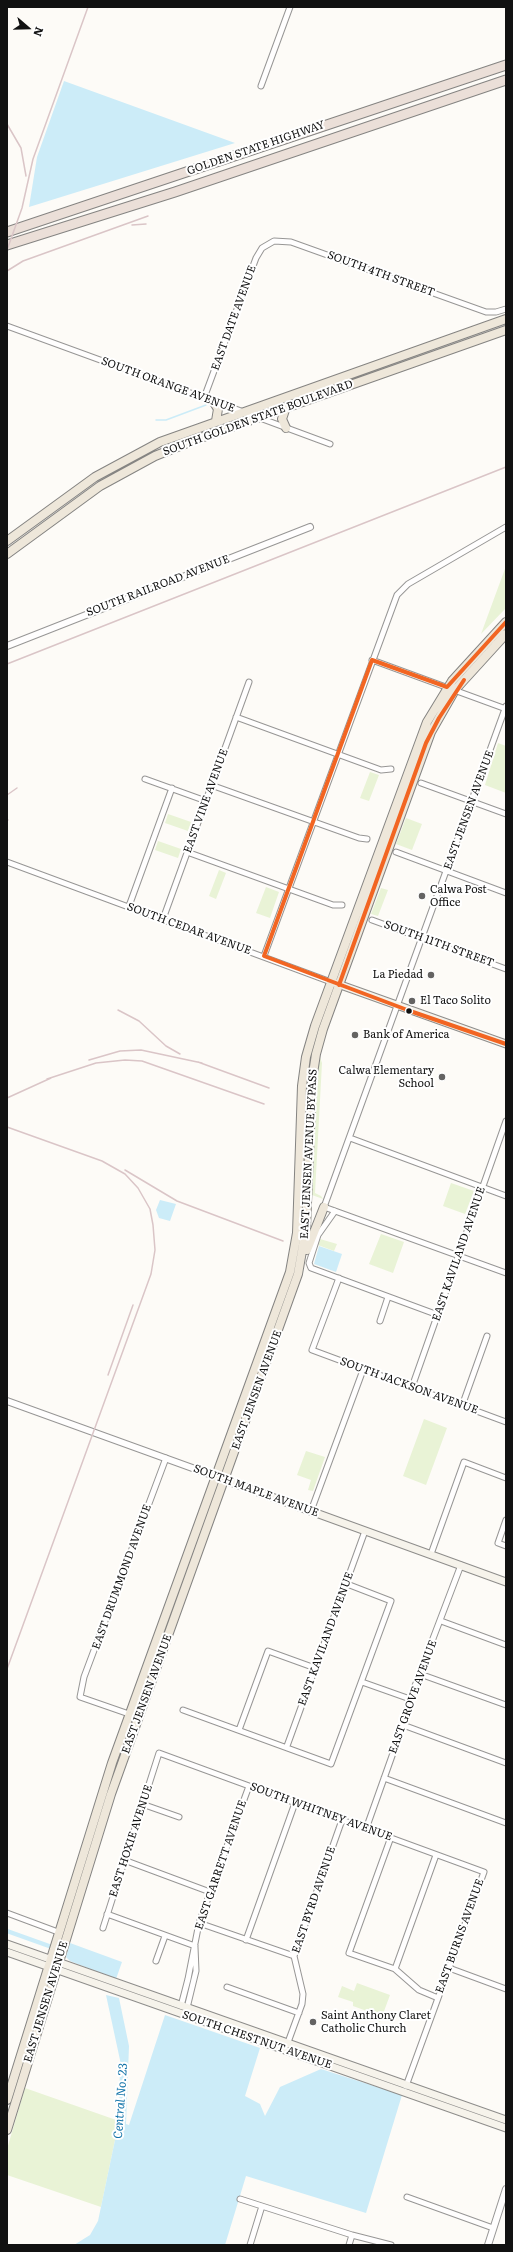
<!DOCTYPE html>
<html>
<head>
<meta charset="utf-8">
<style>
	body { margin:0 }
	#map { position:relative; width:513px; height:2252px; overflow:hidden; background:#fdfbf7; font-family:Literata,serif }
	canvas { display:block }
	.frame { position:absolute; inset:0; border:8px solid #111; pointer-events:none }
	.north { position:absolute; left:8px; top:8px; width:40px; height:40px; -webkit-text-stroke:3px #fff; paint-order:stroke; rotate:110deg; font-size:11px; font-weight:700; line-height:16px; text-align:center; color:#111 }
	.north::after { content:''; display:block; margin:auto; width:14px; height:18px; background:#111; clip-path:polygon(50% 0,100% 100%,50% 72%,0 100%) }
</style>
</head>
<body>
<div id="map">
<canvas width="513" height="2252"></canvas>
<div class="frame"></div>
<div class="north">N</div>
</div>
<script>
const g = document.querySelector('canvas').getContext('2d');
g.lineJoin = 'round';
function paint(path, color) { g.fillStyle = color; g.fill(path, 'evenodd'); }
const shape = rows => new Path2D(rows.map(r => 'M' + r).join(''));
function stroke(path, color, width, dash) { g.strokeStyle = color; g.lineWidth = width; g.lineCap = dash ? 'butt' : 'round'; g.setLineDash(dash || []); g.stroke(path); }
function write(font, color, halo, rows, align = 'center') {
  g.font = font + ' Literata,serif'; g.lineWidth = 4; g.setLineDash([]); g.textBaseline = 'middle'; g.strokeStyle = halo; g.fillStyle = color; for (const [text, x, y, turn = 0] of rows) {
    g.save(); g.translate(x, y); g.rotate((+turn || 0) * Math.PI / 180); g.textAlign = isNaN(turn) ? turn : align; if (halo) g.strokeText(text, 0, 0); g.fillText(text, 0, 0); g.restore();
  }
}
const green = shape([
	[506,566,506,608,481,634],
	[498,743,506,746,506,793,485,785],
	[370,772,379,775,369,801,360,798],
	[168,814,191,822,188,831,165,823],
	[406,818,422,824,412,850,396,844],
	[158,841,181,849,178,858,155,850],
	[219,870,226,873,216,899,209,896],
	[266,887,279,892,270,918,256,913],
	[381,888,388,890,378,916,371,914],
	[320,1057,322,1063,315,1193,321,1196,323,1199,312,1195,316,1091],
	[451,1183,474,1191,465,1214,443,1206],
	[381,1234,404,1242,393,1273,369,1264],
	[320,1239,337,1244,334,1251,318,1245],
	[424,1419,447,1428,426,1485,403,1476],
	[306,1451,325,1457,313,1491,308,1490,311,1480,297,1475],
	[357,1983,390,1995,380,2022,371,2018,373,2018,375,2014,353,2006,353,2002,338,1997,342,1986,354,1991],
	[25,2088,119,2121,101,2207,7,2175,7,2149]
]);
const water = shape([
	[64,81,235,143,29,207,37,157],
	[160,1200,176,1204,170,1221,159,1218,156,1210],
	[319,1246,342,1254,336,1272,314,1264],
	[70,1943,122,1962,116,1979,70,1961,66,1957],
	[106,1995,119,1998,129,2046,126,2124,129,2125,165,2015,260,2048,245,2096,260,2104,265,2116,280,2087,321,2069,402,2095,366,2213,246,2176,225,2245,74,2245,90,2235,98,2221,119,2121,120,2060]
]);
const stream = shape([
	[156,420,166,420,206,405]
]);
const canal = shape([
	[7,1931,49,1946]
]);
const minor = shape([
	[261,86,290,7],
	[7,326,207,399],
	[204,398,256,258,262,248,274,241,291,242,486,312,496,312,506,309],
	[214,401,330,444],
	[372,660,506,709],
	[506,706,324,1207,506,1273],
	[236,717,381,770,391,769],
	[145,779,206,801],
	[421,783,506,814],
	[211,785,359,838,367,839],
	[187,852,333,905,342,905],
	[396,852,506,893],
	[7,862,331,982],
	[129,906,172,788],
	[163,919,249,682],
	[372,920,506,969],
	[264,956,397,595,408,584,506,527],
	[350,1138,506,1196],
	[335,1211,318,1235,309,1263,311,1268,438,1315],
	[339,1278,312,1350,506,1422],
	[380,1321,388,1297],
	[412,1387,506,1121],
	[462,1406,487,1336],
	[311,1511,363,1370],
	[506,1520,498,1543,506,1546],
	[431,1554,464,1462,506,1478],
	[441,1621,506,1645],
	[420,1674,506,1705],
	[362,1682,410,1699],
	[183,1710,331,1764,391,1601,347,1584],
	[129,1714,80,1697,84,1677,166,1458],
	[403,1725,506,1763],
	[239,1730,268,1651,315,1668],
	[287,1746,365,1531],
	[384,1778,506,1823],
	[142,1804,179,1817],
	[366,1829,403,1725,410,1699,461,1565],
	[391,1837,349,1953,395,1969,419,1990,438,1998],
	[124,1860,210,1892],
	[7,1913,58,1932],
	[107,1914,195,1946],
	[199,1923,294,1956],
	[103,1928,159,1753,484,1872,406,2086],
	[246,1940,295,1803],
	[156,1961,165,1936],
	[449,1968,506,1989],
	[395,1969,436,1855],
	[227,1987,299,2013],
	[181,2006,188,1979,199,1923,249,1786],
	[187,2008,196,1971,195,1947],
	[287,2045,302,2004,303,1994,294,1956,342,1820],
	[407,2197,493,2228],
	[240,2199,352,2235,391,2245],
	[250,2245,262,2206],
	[349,2245,352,2235]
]);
const tertiary = shape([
	[7,646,310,527],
	[7,1401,220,1478],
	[488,2245,506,2189]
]);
const secondary = shape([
	[335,983,506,1044],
	[225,1480,506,1582],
	[7,1944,506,2120],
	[7,1952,506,2128]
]);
const primary = shape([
	[213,401,218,409,216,421],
	[286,407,282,419,286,428],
	[7,541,95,477,160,442,506,319],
	[7,554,100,486,155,456,192,441,506,330],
	[307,1250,324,1207],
	[7,2100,112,1763,290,1272,297,1233,302,1086,306,1057,315,1026,427,722,452,681,506,622],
	[7,2130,111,1794,298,1274,306,1228,312,1080,316,1054,323,1029,431,732,455,690,506,634]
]);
const motorway = shape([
	[7,232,506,65],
	[7,245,175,192,506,80]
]);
const rail = shape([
	[7,124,21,148,26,176],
	[132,225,146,224],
	[7,250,22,208,33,159,88,7],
	[7,271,23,261,148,216],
	[7,664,506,467],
	[7,795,17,788],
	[7,820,8,820],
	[118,1010,139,1021,166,1046,180,1054],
	[89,1060,120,1051,141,1050,202,1063],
	[198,1062,269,1088],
	[47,1079,96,1063,125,1060,142,1061,264,1104],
	[7,1098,51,1078],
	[7,1127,102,1161,125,1174,138,1188,150,1209,153,1225,155,1250,151,1274,7,1669],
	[125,1170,177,1201,283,1241],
	[108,1375,133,1305]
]);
const bus1 = shape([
	[506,622,447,687,372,660,264,956,410,1011,506,1044],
	[339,985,426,743,439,718,464,680]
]);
const markers = [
	[422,896,4,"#646362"],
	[431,975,4,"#646362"],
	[412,1001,4,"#646362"],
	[409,1011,3.5,"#111"],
	[355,1035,4,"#646362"],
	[442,1077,4,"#646362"],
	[313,2022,4,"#646362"]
];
const streetNames = [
	["GOLDEN STATE HIGHWAY",256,148,-19],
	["SOUTH 4TH STREET",381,274,20],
	["EAST DATE AVENUE",234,318,-70],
	["SOUTH ORANGE AVENUE",168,385,20],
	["SOUTH GOLDEN STATE BOULEVARD",258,418,-20],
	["SOUTH RAILROAD AVENUE",158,586,-21],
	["EAST VINE AVENUE",206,801,-70],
	["EAST JENSEN AVENUE",469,810,-70],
	["SOUTH CEDAR AVENUE",189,929,20],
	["SOUTH 11TH STREET",439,944,20],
	["EAST JENSEN AVENUE BYPASS",309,1154,-87],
	["EAST KAVILAND AVENUE",459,1254,-71],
	["SOUTH JACKSON AVENUE",409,1386,20],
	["EAST JENSEN AVENUE",257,1390,-70],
	["SOUTH MAPLE AVENUE",256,1491,20],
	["EAST DRUMMOND AVENUE",122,1577,-70],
	["EAST KAVILAND AVENUE",326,1639,-70],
	["EAST JENSEN AVENUE",147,1694,-70],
	["EAST GROVE AVENUE",413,1697,-70],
	["SOUTH WHITNEY AVENUE",321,1812,20],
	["EAST HOXIE AVENUE",131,1841,-72],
	["EAST GARRETT AVENUE",221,1865,-71],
	["EAST BYRD AVENUE",314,1900,-71],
	["EAST BURNS AVENUE",460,1936,-70],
	["EAST JENSEN AVENUE",46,2002,-73],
	["SOUTH CHESTNUT AVENUE",257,2040,19]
];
const poiNames = [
	["Calwa Post",430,890],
	["Office",430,903],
	["La Piedad",423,975,"right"],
	["El Taco Solito",420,1001],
	["Bank of America",363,1035],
	["Calwa Elementary",434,1071,"right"],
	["School",434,1084,"right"],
	["Saint Anthony Claret",321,2016],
	["Catholic Church",321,2029]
];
const waterNames = [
	["Central No. 23",121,2101,-86]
];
paint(green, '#e9f3d6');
paint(water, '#ccecf8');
stroke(stream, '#ccecf8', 1.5);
stroke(canal, '#ccecf8', 4.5);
stroke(minor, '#979695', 7);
stroke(tertiary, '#979695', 8);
stroke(secondary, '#8e8d8b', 9);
stroke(primary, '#858482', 10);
stroke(motorway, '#858482', 11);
stroke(minor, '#fffefe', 5);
stroke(tertiary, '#fffefe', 6);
stroke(secondary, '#f6f3eb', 7);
stroke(primary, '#eee7da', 8);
stroke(motorway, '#ebdfd8', 9);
stroke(rail, '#dac5c7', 1.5);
stroke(bus1, '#f26522', 4);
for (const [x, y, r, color] of markers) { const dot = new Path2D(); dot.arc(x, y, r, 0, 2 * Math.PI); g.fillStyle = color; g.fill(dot); stroke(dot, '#fff', 1.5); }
write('11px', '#111', '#fff', streetNames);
write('11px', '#111', '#fff', poiNames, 'left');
write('italic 12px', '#1374a9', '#fff', waterNames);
</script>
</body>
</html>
